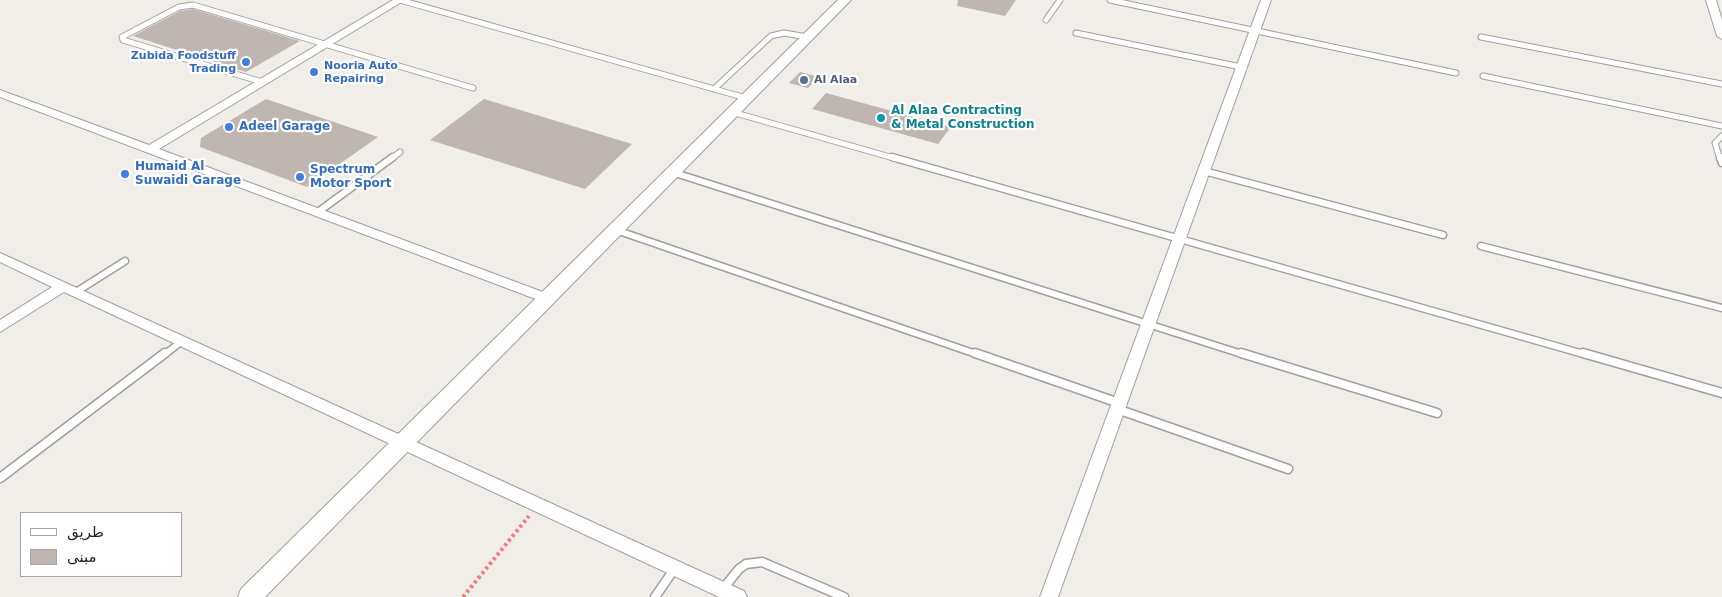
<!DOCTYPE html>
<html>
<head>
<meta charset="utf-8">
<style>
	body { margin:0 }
	#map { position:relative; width:1722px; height:597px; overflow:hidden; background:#f1eee9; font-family:"DejaVu Sans",Cairo,sans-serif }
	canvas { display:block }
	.legend { position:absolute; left:20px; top:512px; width:162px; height:65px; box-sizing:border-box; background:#fff; border:1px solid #a7a7a7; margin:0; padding:6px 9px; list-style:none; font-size:15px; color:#222 }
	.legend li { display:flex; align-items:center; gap:10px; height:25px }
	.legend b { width:25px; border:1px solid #a7a7a7 }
</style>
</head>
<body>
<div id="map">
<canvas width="1722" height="597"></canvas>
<ul class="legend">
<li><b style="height:6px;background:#fff"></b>طريق</li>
<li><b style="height:14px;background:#bfb6b2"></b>مبنى</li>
</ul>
</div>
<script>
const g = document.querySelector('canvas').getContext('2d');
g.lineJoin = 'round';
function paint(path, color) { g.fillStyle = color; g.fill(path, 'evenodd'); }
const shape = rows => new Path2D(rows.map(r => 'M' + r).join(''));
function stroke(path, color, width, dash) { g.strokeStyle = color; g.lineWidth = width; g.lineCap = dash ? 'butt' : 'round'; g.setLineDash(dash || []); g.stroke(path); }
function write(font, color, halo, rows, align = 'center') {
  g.font = font + ' "DejaVu Sans",sans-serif'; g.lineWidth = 4.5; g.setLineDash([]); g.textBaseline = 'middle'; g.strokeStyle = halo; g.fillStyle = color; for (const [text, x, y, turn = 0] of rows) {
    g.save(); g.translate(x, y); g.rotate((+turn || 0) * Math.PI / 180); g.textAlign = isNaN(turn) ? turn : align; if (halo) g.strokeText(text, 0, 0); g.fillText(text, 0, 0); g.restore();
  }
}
const building = shape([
	[958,0,1016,0,1005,16,957,6],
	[193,9,300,41,246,72,133,36,180,11],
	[800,72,819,77,808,88,789,83],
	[826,93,951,127,938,144,812,109],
	[266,99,378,137,307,187,200,147,201,138],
	[484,99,632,144,585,189,430,140]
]);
const path = shape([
	[463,597,529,516]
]);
const serviceFar2 = shape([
	[400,0,746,98],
	[1110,0,1456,73],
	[1046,20,1060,0],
	[1076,33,1241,67],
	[1481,37,1722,84],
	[1483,76,1722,126],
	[262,82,123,40,122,37,179,7,193,5,473,88],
	[714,89,771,36,784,33,807,37],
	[732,112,897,159],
	[391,159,400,152],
	[1720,159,1715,143,1722,136]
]);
const serviceFar1 = shape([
	[892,157,1587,355],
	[1720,157,1722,163],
	[1204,171,1443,235],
	[672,172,1245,355],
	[318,212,393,157],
	[616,230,979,355],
	[1481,246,1722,308],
	[76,292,125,261],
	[164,355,182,341]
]);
const service = shape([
	[975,353,1119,403],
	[1241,353,1437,413],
	[1583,353,1722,393],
	[1117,409,1288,469],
	[0,478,165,353],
	[722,590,739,569,746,564,762,562,844,597],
	[655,597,675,568]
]);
const minor = shape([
	[393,0,405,0,159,149,551,295,553,298,551,301,541,301,0,97,0,90,149,145,393,0],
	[1261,0,1271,0,1058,597,1040,597,1261,0],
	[1706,0,1716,0,1722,20,1722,39,1717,36,1706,0],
	[0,253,744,591,747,597,719,597,64,292,0,332,0,320,52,287,0,262,0,253]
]);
const tertiary = shape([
	[838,0,851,0,265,597,238,597,241,589,838,0]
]);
const markers = [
	[246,62,5,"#3f7fe0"],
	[314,72,5,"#3f7fe0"],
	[804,80,5,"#5c6f8a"],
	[881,118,5,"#0f9aa8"],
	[229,127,5,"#3f7fe0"],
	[125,174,5,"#3f7fe0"],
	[300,177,5,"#3f7fe0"]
];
const farShopnames = [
	["Zubida Foodstuff",236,56],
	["Trading",236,69],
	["Nooria Auto",324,66,"left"],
	["Repairing",324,79,"left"]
];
const farServicenames = [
	["Al Alaa",814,80]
];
const cultureNames = [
	["Al Alaa Contracting",891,111],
	["& Metal Construction",891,125]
];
const shopNames = [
	["Adeel Garage",239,127],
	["Humaid Al",135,167],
	["Suwaidi Garage",135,181],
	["Spectrum",310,170],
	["Motor Sport",310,184]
];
paint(building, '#bfb6b2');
stroke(serviceFar2, '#9f9f9f', 7);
stroke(serviceFar1, '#9f9f9f', 9);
stroke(service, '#9f9f9f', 11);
stroke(minor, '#9f9f9f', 2);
stroke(tertiary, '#9f9f9f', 2);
stroke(path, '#f07c7f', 4, [3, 3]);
stroke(serviceFar2, '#fff', 5);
stroke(serviceFar1, '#fff', 6);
stroke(service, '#fff', 8);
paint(minor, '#fff');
paint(tertiary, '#fff');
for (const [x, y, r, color] of markers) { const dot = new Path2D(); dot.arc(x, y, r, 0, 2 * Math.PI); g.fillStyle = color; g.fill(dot); stroke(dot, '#fff', 2); }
write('bold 11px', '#366cbe', '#fff', farShopnames, 'right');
write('bold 11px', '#4e5e75', '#fff', farServicenames, 'left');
write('bold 12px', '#0d838f', '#fff', cultureNames, 'left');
write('bold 12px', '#366cbe', '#fff', shopNames, 'left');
</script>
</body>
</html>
